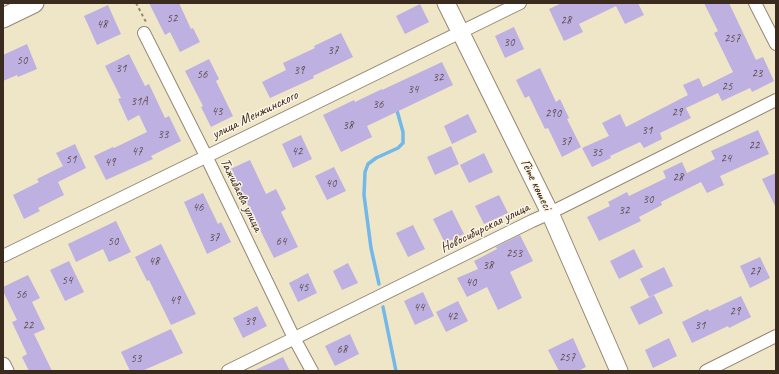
<!DOCTYPE html>
<html>
<head>
<meta charset="utf-8">
<style>
	body { margin:0 }
	#map { position:relative; width:779px; height:374px; overflow:hidden; background:#efe6c8; font-family:Caveat,sans-serif }
	canvas { display:block }
	.frame { position:absolute; inset:0; border:4px solid #3b2a1e; pointer-events:none }
</style>
</head>
<body>
<div id="map">
<canvas width="779" height="374"></canvas>
<div class="frame"></div>
</div>
<script>
const g = document.querySelector('canvas').getContext('2d');
g.lineJoin = 'round';
const shape = rows => new Path2D(rows.map(r => 'M' + r).join(''));
function stroke(path, color, width, dash) { g.strokeStyle = color; g.lineWidth = width; g.lineCap = dash ? 'butt' : 'round'; g.setLineDash(dash || []); g.stroke(path); }
function paint(path, color) { g.fillStyle = color; g.fill(path, 'evenodd'); }
function write(font, color, halo, rows, align = 'center') {
  g.font = font + ' Caveat,sans-serif'; g.lineWidth = 3; g.setLineDash([]); g.textBaseline = 'middle'; g.strokeStyle = halo; g.fillStyle = color; for (const [text, x, y, turn = 0] of rows) {
    g.save(); g.translate(x, y); g.rotate((+turn || 0) * Math.PI / 180); g.textAlign = isNaN(turn) ? turn : align; if (halo) g.strokeText(text, 0, 0); g.fillText(text, 0, 0); g.restore();
  }
}
const stream = shape([
	[379,284,371,248,364,195,365,172,368,164,376,158,398,148,403,143,403,132,396,107],
	[383,307,396,371]
]);
const building = shape([
	[149,3,179,3,191,29,193,28,200,42,180,52,170,32,165,35],
	[562,3,638,3,644,15,625,24,616,6,579,24,583,32,564,41,549,9],
	[704,3,729,3,756,60,763,57,774,81,752,92,750,88,722,101,718,93,686,108,691,118,660,133,662,139,644,148,640,142,610,156,611,158,592,167,582,148,609,136,602,123,620,114,626,127,688,95,683,85,699,78,703,87,733,72,714,33,718,31],
	[420,4,429,22,405,34,396,16],
	[108,5,121,34,97,45,84,16],
	[514,27,524,49,505,58,495,36],
	[341,33,353,57,313,76,314,78,270,98,262,82,286,70,283,63,315,48,314,46],
	[27,44,37,69,18,77,17,75,3,81,3,55],
	[129,54,145,86,149,84,165,118,169,116,181,141,151,156,153,159,106,180,94,156,113,147,114,148,147,132,139,115,128,121,118,99,121,98,105,66],
	[209,59,219,79,216,81,233,116,211,127,201,107,203,106,185,71],
	[442,62,453,85,367,126,372,137,341,152,323,115,354,100,355,102,382,89,382,90],
	[540,68,556,102,560,99,569,118,567,119,581,147,562,157,548,128,545,129,529,96,525,98,516,80],
	[468,114,477,132,452,144,444,126],
	[758,130,769,154,720,176,724,185,707,193,701,182,661,202,662,205,639,217,641,221,599,241,587,217,610,206,608,202,627,192,629,196,666,178,663,171,682,162,687,173,715,159,711,151],
	[301,135,312,159,293,168,282,144],
	[75,144,86,168,58,182,64,195,38,208,40,211,24,219,13,195,39,182,37,179,63,166,56,153],
	[451,146,459,164,435,175,427,157],
	[484,153,493,172,469,183,460,165],
	[250,160,266,194,276,189,286,209,281,212,298,247,274,258,240,189,235,191,226,171],
	[334,167,346,191,327,200,315,176],
	[776,173,776,208,762,179],
	[203,193,218,224,221,222,231,242,207,254,184,202],
	[499,195,508,213,484,224,475,206],
	[452,210,464,234,445,243,433,219],
	[116,221,131,252,109,262,103,249,76,262,68,244],
	[413,225,425,249,408,257,396,233],
	[520,235,533,261,510,272,522,298,498,310,487,287,467,297,457,278,478,269,474,261,497,249,496,247],
	[161,244,196,314,171,325,149,280,147,281,135,257],
	[634,249,643,267,619,279,610,261],
	[760,257,770,278,750,288,740,266],
	[69,261,84,292,65,301,50,270],
	[348,263,358,283,342,290,333,271],
	[664,267,673,286,649,297,640,279],
	[308,273,317,293,298,302,289,283],
	[28,275,40,298,32,302,45,329,34,334,52,371,29,371,22,357,27,354,12,322,17,320,3,291,3,287],
	[423,292,434,316,415,325,404,301],
	[654,295,663,313,639,325,630,307],
	[741,296,751,317,729,328,728,326,692,343,682,322,708,309,709,311],
	[458,301,468,321,446,332,436,312],
	[257,306,267,326,243,338,233,318],
	[171,329,183,353,142,371,130,371,121,352],
	[350,334,359,354,335,366,325,346],
	[573,338,586,367,578,371,559,371,548,350],
	[669,338,677,356,653,368,645,350],
	[283,357,290,371,253,371]
]);
const path = shape([
	[136,3,146,22]
]);
const minor = shape([
	[755,3,776,44],
	[144,33,206,156,294,338,312,371],
	[3,256,520,3],
	[228,371,532,221,550,213,776,100],
	[706,371,776,336]
]);
const tertiary = shape([
	[3,365,6,371]
]);
const secondary = shape([
	[446,3,550,213,619,371]
]);
const primary = shape([
	[3,18,34,3]
]);
const numberNames = [
	["52",172,19],
	["28",566,21],
	["48",102,25],
	["257",732,39],
	["30",509,43],
	["37",333,51],
	["50",22,61],
	["31",121,69],
	["39",299,71],
	["23",757,74],
	["56",202,75],
	["32",438,78],
	["25",727,87],
	["34",413,90],
	["31А",139,102],
	["36",378,105],
	["43",217,112],
	["29",677,113],
	["290",553,114],
	["38",348,126],
	["31",647,131],
	["33",163,135],
	["37",566,142],
	["22",754,146],
	["47",137,152],
	["42",297,152],
	["35",597,153],
	["24",726,159],
	["51",71,160],
	["49",110,163],
	["28",678,178],
	["40",331,184],
	["30",648,200],
	["46",198,208],
	["32",624,211],
	["37",214,238],
	["50",113,242],
	["64",281,242],
	["253",514,254],
	["48",154,262],
	["38",488,266],
	["27",755,272],
	["54",67,281],
	["40",471,283],
	["45",303,288],
	["56",21,295],
	["49",175,301],
	["44",419,308],
	["29",735,312],
	["42",452,317],
	["39",250,322],
	["22",28,326],
	["31",700,326],
	["68",342,350],
	["257",567,358],
	["53",136,359]
];
const streetNames = [
	["улица Менжинского",255,115,-26],
	["Гёте көшесі",536,185,64],
	["Тажибаева улица",241,195,64],
	["Новосибирская улица",485,228,-26]
];
stroke(stream, '#72b8e9', 3.5);
paint(building, '#beb0e0');
stroke(minor, '#958873', 14);
stroke(tertiary, '#958873', 17);
stroke(secondary, '#958873', 19);
stroke(primary, '#958873', 21);
stroke(path, '#958873', 2, [3, 3]);
stroke(minor, '#fff', 12);
stroke(tertiary, '#fff', 15);
stroke(secondary, '#fff', 17);
stroke(primary, '#fff', 19);
write('12px', '#5c4c4e', null, numberNames);
write('14px', '#3b2a1e', '#fcf5e5', streetNames);
</script>
</body>
</html>
